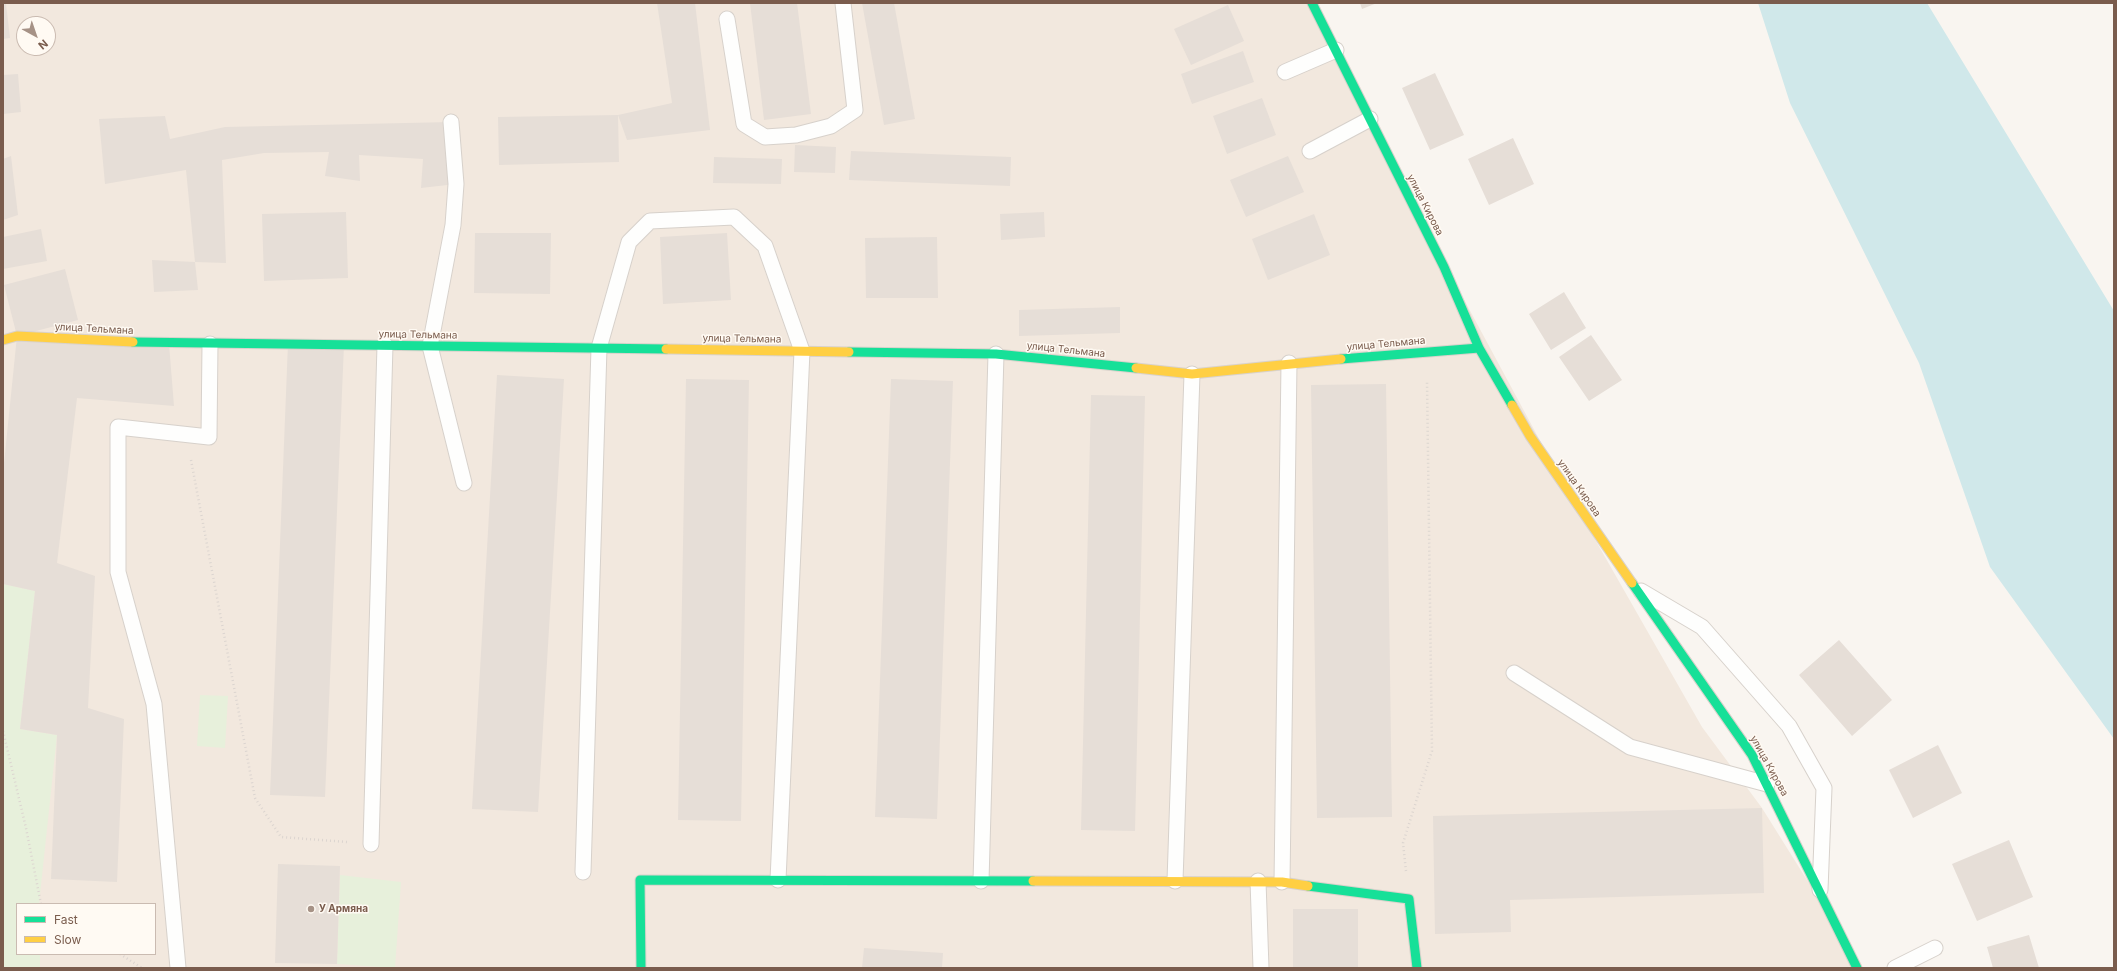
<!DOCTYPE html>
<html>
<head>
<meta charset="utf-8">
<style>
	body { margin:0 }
	#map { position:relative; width:2117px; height:971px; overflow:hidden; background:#f9f5f0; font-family:Inter,sans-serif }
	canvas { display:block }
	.frame { position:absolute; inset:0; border:4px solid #7a5c4d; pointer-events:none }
	.legend { position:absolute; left:16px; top:903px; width:140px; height:52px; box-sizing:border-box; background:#fffaf3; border:1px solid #cabbb1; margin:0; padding:5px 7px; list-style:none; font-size:12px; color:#7a5c4d }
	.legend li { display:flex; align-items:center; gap:8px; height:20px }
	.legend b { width:20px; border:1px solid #cabbb1 }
	.north { position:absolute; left:16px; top:16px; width:40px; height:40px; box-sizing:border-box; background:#fffaf3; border:1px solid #cabbb1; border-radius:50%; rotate:140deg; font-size:11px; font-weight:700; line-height:16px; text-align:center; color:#7a5c4d }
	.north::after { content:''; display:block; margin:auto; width:14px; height:18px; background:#a69286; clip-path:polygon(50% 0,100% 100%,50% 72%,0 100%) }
</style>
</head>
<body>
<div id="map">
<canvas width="2117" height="971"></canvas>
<div class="frame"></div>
<ul class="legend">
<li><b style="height:5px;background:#16e098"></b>Fast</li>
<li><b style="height:5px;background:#ffcf43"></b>Slow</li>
</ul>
<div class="north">N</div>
</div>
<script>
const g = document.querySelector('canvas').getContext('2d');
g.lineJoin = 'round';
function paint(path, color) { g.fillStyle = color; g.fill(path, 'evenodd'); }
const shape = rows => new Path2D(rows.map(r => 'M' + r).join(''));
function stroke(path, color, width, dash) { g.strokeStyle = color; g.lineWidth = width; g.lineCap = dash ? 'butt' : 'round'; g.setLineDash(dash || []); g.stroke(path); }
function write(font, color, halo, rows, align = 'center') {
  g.font = font + ' Inter,sans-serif'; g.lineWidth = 3; g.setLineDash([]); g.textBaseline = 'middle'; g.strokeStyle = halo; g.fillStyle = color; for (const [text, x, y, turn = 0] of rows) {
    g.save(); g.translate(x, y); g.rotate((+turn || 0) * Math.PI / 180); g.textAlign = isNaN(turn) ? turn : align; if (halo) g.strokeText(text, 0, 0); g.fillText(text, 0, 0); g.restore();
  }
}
const residential = shape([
	[3,3,1312,3,1406,192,1564,485,1702,727,1762,808,1862,968,3,968],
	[24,24,48,24,48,48,24,48],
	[17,904,155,904,155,954,17,954]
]);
const green = shape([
	[3,584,35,591,20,729,57,735,39,904,17,904,17,954,40,954,40,968,3,968],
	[200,695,228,696,225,748,197,746],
	[340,875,401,882,395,968,337,964]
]);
const water = shape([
	[1758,3,1927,3,2114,311,2114,739,1990,567,1919,363,1790,103]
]);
const building = shape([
	[657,3,695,3,710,130,627,140,618,115,672,103],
	[750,3,797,3,811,114,764,120],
	[862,3,894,3,915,119,884,125],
	[1360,3,1377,3,1362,9],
	[3,4,6,4,10,38,3,39],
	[1228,5,1244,41,1191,65,1174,29],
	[1243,51,1254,82,1192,104,1181,74],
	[1435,73,1464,135,1430,150,1402,88],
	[18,74,21,112,3,114,3,75],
	[1262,98,1276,135,1227,154,1213,116],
	[618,115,619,162,499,165,498,117],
	[165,116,170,139,225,127,451,122,456,184,421,188,423,159,359,155,360,181,325,176,329,152,264,153,222,160,226,263,195,262,186,170,105,184,99,119],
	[1513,138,1534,184,1489,205,1468,159],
	[795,145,836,147,835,173,794,172],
	[851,151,1011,157,1010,186,849,180],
	[11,156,18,215,3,220,3,159],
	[1288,156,1304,192,1246,217,1230,180],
	[714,157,782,159,781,184,713,183],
	[346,212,348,278,264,281,262,214],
	[1044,212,1045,237,1001,240,1000,214],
	[1314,214,1330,255,1268,280,1252,239],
	[41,229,47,261,3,269,3,237],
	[475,233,551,233,550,294,474,293],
	[727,233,731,300,663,304,660,237],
	[937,237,938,298,866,298,865,238],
	[152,260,195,262,198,290,154,292],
	[65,269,78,320,17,336,4,285],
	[1564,292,1586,328,1551,350,1529,314],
	[1120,307,1120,333,1019,336,1019,310],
	[1591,335,1622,380,1589,401,1559,357],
	[17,336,169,344,174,406,77,398,57,563,95,576,88,708,124,719,117,882,51,879,57,735,20,729,35,591,3,584,3,473],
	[288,343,344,345,325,797,270,795],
	[497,375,564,379,538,812,472,809],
	[686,379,749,380,741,821,678,820],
	[891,379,953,381,937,819,875,817],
	[1386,384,1392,817,1317,818,1311,385],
	[1091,395,1145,396,1135,831,1081,830],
	[1839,640,1892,700,1852,736,1799,675],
	[1938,745,1962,793,1913,818,1889,770],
	[1762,808,1764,893,1510,900,1511,932,1435,934,1433,816],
	[2009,840,2033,897,1977,921,1952,864],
	[278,864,340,866,337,964,275,963],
	[1293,909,1358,909,1358,968,1293,968],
	[2029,935,2039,968,1993,968,1987,947],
	[864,948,943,953,942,968,862,968]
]);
const path = shape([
	[191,460,255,798,281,837,347,842],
	[3,731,26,828,41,904],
	[1406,871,1403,843,1432,751,1427,381],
	[120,954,142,968]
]);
const lane = shape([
	[727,19,744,124,765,137,796,135,831,126,855,110,843,3],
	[1285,72,1336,50],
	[451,122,456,184,453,225,430,346,464,483],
	[1310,151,1370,119],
	[1641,591,1702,627,1789,726,1824,788,1820,890],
	[1514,673,1630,747,1767,784],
	[371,844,385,345],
	[583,872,599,348,629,242,650,221,734,217,765,246,802,351,778,880],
	[981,881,996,354],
	[1175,881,1192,374],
	[1258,881,1261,968],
	[1282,882,1289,363],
	[178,968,154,704,118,572,118,427,209,437,210,344],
	[1895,968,1935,948]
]);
const fast = shape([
	[1312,3,1444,267,1479,348,1512,405],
	[133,342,666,349],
	[849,352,996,354,1136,368],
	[1341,359,1479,348],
	[1632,583,1752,755,1857,968],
	[1308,886,1409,899,1417,968],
	[641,968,640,880,1033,881]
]);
const slow = shape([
	[3,340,17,336,133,342],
	[666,349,849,352],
	[1136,368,1192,374,1341,359],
	[1512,405,1530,436,1632,583],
	[1033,881,1282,882,1308,886]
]);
const markers = [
	[311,909,4,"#a69286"]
];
const streetNames = [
	["улица Кирова",1425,205,63],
	["улица Тельмана",94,329,3],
	["улица Тельмана",418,335,1],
	["улица Тельмана",742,339,1],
	["улица Тельмана",1386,344,-5],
	["улица Тельмана",1066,350,6],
	["улица Кирова",1579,488,55],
	["улица Кирова",1769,766,61]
];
const poiNames = [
	["У Армяна",319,909]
];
paint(residential, '#f2e8de');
paint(green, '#e7f0db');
paint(water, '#d0e8ea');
paint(building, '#e6ded7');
stroke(lane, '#d7d1cb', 17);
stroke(fast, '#d9d2cb', 11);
stroke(slow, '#d9d2cb', 11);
stroke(path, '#dcd5d0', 2.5, [1, 3]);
stroke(lane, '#fefefd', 15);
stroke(fast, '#16e098', 9);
stroke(slow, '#ffcf43', 9);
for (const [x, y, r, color] of markers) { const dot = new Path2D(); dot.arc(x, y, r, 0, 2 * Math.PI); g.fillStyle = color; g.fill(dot); stroke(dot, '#fffaf3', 1.5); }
write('10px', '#7a5c4d', '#fffaf3', streetNames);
write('bold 10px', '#7a5c4d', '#fffaf3', poiNames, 'left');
</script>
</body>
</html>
